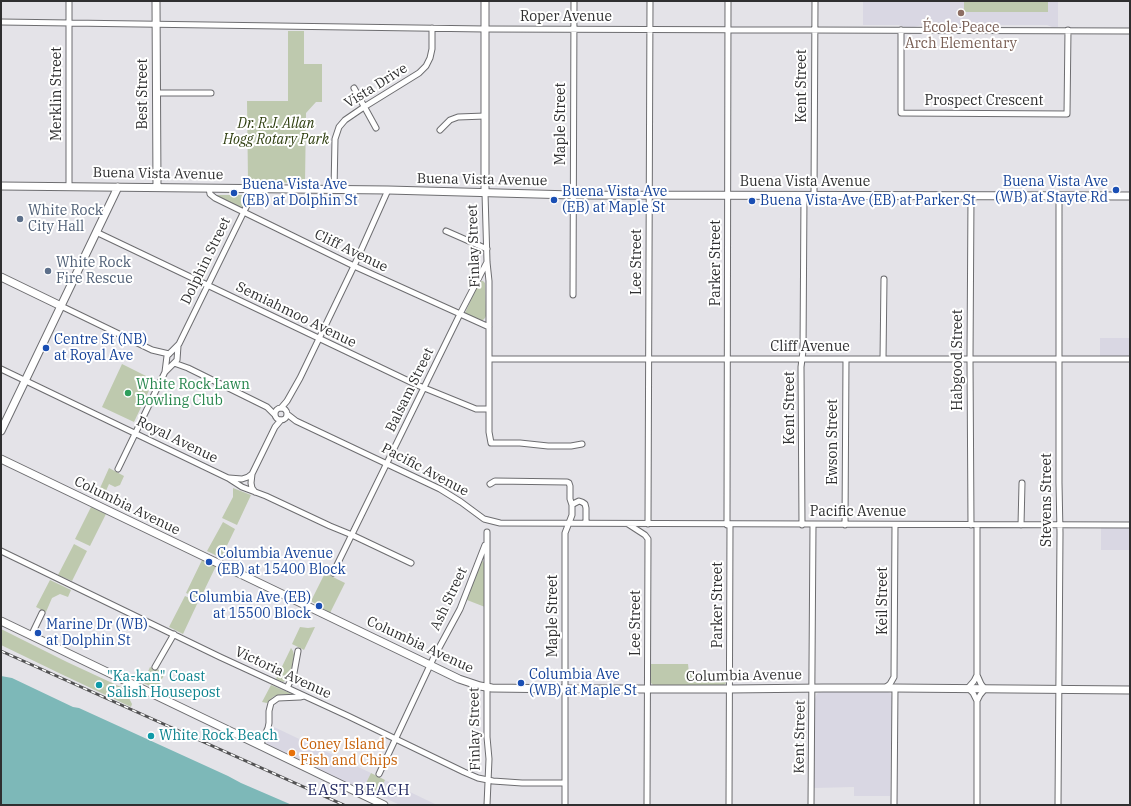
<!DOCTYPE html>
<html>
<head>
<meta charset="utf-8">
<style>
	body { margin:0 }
	#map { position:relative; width:1131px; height:806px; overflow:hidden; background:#e4e3e8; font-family:"IBM Plex Serif",serif }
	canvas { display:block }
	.frame { position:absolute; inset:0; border:2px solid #2f2f30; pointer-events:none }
</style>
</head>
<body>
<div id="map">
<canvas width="1131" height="806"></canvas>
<div class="frame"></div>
</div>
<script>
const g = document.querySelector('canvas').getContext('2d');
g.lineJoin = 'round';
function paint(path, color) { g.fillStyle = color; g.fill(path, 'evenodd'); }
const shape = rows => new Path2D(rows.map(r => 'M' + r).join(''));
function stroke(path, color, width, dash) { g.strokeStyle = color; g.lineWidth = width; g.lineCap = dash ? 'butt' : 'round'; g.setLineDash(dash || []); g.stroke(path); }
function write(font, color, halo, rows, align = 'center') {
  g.font = font + ' "IBM Plex Serif",serif'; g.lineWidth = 4; g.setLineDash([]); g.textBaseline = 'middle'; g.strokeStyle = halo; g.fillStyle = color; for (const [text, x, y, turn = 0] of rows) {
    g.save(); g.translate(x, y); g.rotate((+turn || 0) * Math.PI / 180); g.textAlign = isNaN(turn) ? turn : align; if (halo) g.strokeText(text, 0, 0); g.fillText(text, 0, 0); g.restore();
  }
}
const built = shape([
	[863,1,1058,1,1058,27,1052,27,1047,25,922,25,914,27,904,27,899,25,863,25],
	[1100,338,1130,338,1130,356,1100,356],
	[1101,528,1130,528,1130,550,1101,550],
	[820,691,887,691,891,694,892,698,892,725,891,736,890,796,854,796,854,787,814,788,815,699,817,694],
	[274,727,371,773,362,791,266,744],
	[385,780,437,805,400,805,378,795]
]);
const green = shape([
	[964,1,1048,1,1048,12,964,12],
	[288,31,304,31,304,64,322,64,322,102,316,102,306,113,305,183,248,182,247,101,288,101],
	[215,195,248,195,242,208],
	[481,281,483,281,485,283,486,316,485,318,482,321,465,313,479,282],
	[122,364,154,380,134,422,102,407],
	[109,468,124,476,120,485,115,487,109,484,102,500,96,497],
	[233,488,251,495,237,525,222,518,233,497],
	[91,507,106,514,90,546,75,539],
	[223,522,235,529,221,558,207,551],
	[74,544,87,551,72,581,58,575],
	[202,560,216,566,200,599,186,593],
	[481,561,483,561,485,565,485,607,467,600],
	[325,573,345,583,330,613,311,601],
	[50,580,71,590,68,597,60,594,52,598,46,612,36,607],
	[185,596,198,602,183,634,169,627],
	[300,627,308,628,315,627,304,650,292,644],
	[1,629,67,662,123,688,125,694,129,698,132,704,131,707,61,674,1,645],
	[291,648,293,651,294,655,291,671,289,678,285,681,283,682,276,679],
	[650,664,688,664,689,673,727,673,726,683,723,686,716,687,711,685,666,685,661,687,654,686,650,682],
	[150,667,156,670,157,669,164,673,164,675,157,689,143,683],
	[271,685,292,694,277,695,273,697,267,703,262,702],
	[371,773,385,780,377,798,362,791]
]);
const water = shape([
	[1,676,12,678,73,707,79,708,228,776,241,783,292,805,1,805]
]);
const street = shape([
	[69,1,69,186],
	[1,22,485,29,1130,31],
	[901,30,901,113,1067,114,1068,30],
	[354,88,376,128],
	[157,93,211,93],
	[440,130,450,120,458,117,485,116],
	[209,188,210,194,215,198,354,266,489,327],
	[334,190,335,139,339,127,345,120,364,107,419,73,426,66,430,58,432,49,432,28],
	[485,193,487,262,489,281,489,432,491,443,520,443,548,446,571,446,582,444],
	[814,195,815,1],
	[446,231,487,249],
	[96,232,417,385,476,409,489,409],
	[573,295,574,1],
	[61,306,152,350,169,354],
	[489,359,1130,359],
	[883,359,884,279],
	[174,363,188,368,267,407,275,415],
	[173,364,177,360,178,346],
	[1,369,228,478,242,487,266,496,330,526,352,535,411,563],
	[165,372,167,356,179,344,255,189],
	[281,408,287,401,300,378,354,266,388,190],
	'275 414a6 6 0 1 1 12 0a6 6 0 1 1-12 0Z',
	[287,414,296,421,440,489,461,502,484,519,500,523,1130,525],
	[118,469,165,372,173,364],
	[252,474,251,483,252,488,255,492],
	[229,478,242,479,248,477,252,474,275,427,281,420],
	[490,484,495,481,567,482,569,483,570,486,570,499,572,505,572,515,565,533,565,805],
	[572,505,575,503,579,501,582,502,585,504,586,508,586,523],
	[628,524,645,535,648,539,647,805],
	[648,524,650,1],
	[727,525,728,1],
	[802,525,801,367,803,351,804,195],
	[845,525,846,359],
	[971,525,970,359,971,196],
	[1021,525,1022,483],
	[487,532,487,737,489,759,487,805],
	[1,551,220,657,348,716,464,772,478,778,493,781,522,783,564,783],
	[333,573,460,314,487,262],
	[31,636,42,613],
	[155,667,174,634],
	[977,675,974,681,968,688,973,693,977,701],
	[287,688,294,673,298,651],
	[885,688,890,684,894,677,895,525],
	[260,746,268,728,269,723,269,711,271,703,278,698,300,697,304,696],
	[379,774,433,659,460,609,485,545],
	[729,805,730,525],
	[811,805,813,525],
	[894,805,895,688],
	[977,805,977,701,980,695,985,689,981,684,977,675,977,525],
	[1058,805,1060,533,1059,483,1059,196]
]);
const secondary = shape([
	[156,1,157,187],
	[1,186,388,190,573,195,1130,196],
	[485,193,485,1],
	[1,277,61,306],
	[1,431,118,187],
	[1,459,430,665,459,679,480,686,492,688,571,689,729,689,823,688,895,688,1130,690],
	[1,621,384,805]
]);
const rail = shape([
	[1,651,344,805]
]);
const markers = [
	[961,13,4,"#8d6e63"],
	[1116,190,4,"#1a4fb4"],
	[234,193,4,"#1a4fb4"],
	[554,200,4,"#1a4fb4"],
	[752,201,4,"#1a4fb4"],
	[20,219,4,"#5c6f8a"],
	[48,271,4,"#5c6f8a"],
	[46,348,4,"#1a4fb4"],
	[128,393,4,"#2e9e5b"],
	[209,562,4,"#1a4fb4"],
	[319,606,4,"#1a4fb4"],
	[38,633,4,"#1a4fb4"],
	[521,683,4,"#1a4fb4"],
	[99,685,4,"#0f9aa8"],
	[151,736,4,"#0f9aa8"],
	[292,753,4,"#e8710a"]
];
const streetNames = [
	["Roper Avenue",566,17],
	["Vista Drive",376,86,-32],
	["Kent Street",802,86,-90],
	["Merklin Street",57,94,-90],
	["Best Street",143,94,-90],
	["Prospect Crescent",984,101],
	["Maple Street",561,124,-90],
	["Buena Vista Avenue",158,174,1],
	["Buena Vista Avenue",482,180,1],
	["Buena Vista Avenue",805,182],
	["Finlay Street",474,246,-92],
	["Cliff Avenue",351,251,26],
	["Dolphin Street",206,261,-64],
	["Lee Street",637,262,-90],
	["Parker Street",716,263,-90],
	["Semiahmoo Avenue",296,315,26],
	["Cliff Avenue",810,347],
	["Habgood Street",958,360,-90],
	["Balsam Street",410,390,-64],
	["Kent Street",790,408,-90],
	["Royal Avenue",177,440,26],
	["Ewson Street",833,442,-90],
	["Pacific Avenue",425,470,28],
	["Stevens Street",1047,500,-90],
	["Columbia Avenue",127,506,26],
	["Pacific Avenue",858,512],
	["Ash Street",449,599,-65],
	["Keil Street",883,601,-90],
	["Parker Street",718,605,-90],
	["Maple Street",553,616,-90],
	["Lee Street",636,623,-90],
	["Columbia Avenue",420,645,25],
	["Victoria Avenue",283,673,25],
	["Columbia Avenue",744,676,-1],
	["Finlay Street",475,729,-91],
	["Kent Street",800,737,-89]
];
const educationNames = [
	["École Peace",961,28],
	["Arch Elementary",961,44]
];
const parkNames = [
	["Dr. R.J. Allan",276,124],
	["Hogg Rotary Park",276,140]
];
const transitNames = [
	["Buena Vista Ave",1108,182,"right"],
	["(WB) at Stayte Rd",1108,198,"right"],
	["Buena Vista Ave",242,185],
	["(EB) at Dolphin St",242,201],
	["Buena Vista Ave",562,192],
	["(EB) at Maple St",562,208],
	["Buena Vista Ave (EB) at Parker St",760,201],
	["Centre St (NB)",54,340],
	["at Royal Ave",54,356],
	["Columbia Avenue",217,554],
	["(EB) at 15400 Block",217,570],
	["Columbia Ave (EB)",311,598,"right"],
	["at 15500 Block",311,614,"right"],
	["Marine Dr (WB)",46,625],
	["at Dolphin St",46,641],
	["Columbia Ave",529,675],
	["(WB) at Maple St",529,691]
];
const serviceNames = [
	["White Rock",28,211],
	["City Hall",28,227],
	["White Rock",56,263],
	["Fire Rescue",56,279]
];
const leisureNames = [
	["White Rock Lawn",136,385],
	["Bowling Club",136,401]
];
const cultureNames = [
	["\"Ka-kan\" Coast",107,677],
	["Salish Housepost",107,693],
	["White Rock Beach",159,736]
];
const foodNames = [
	["Coney Island",300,745],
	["Fish and Chips",300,761]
];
const neighbourhoodNames = [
	["EAST BEACH",359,791]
];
paint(built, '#d9d7e3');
paint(green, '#bec9ae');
paint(water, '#7db8b8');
stroke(street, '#6d6d70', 7);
stroke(secondary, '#6d6d70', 9);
stroke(street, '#fff', 5);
stroke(secondary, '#fff', 7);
stroke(rail, '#525253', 3);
stroke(rail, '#fff', 1.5, [4.5]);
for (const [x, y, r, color] of markers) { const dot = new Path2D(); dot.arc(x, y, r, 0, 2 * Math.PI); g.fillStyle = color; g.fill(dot); stroke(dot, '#fff', 1.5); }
write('14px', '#2f2f30', '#fff', streetNames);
write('14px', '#785e54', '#fff', educationNames);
write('italic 14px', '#2d3d0e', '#fff', parkNames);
write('14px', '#164399', '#fff', transitNames, 'left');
write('14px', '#4e5e75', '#fff', serviceNames, 'left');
write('14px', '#27864d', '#fff', leisureNames, 'left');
write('14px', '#0d838f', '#fff', cultureNames, 'left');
write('14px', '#c56008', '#fff', foodNames, 'left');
g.letterSpacing = '1px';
write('15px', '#222861', '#fff', neighbourhoodNames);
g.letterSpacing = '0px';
</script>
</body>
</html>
